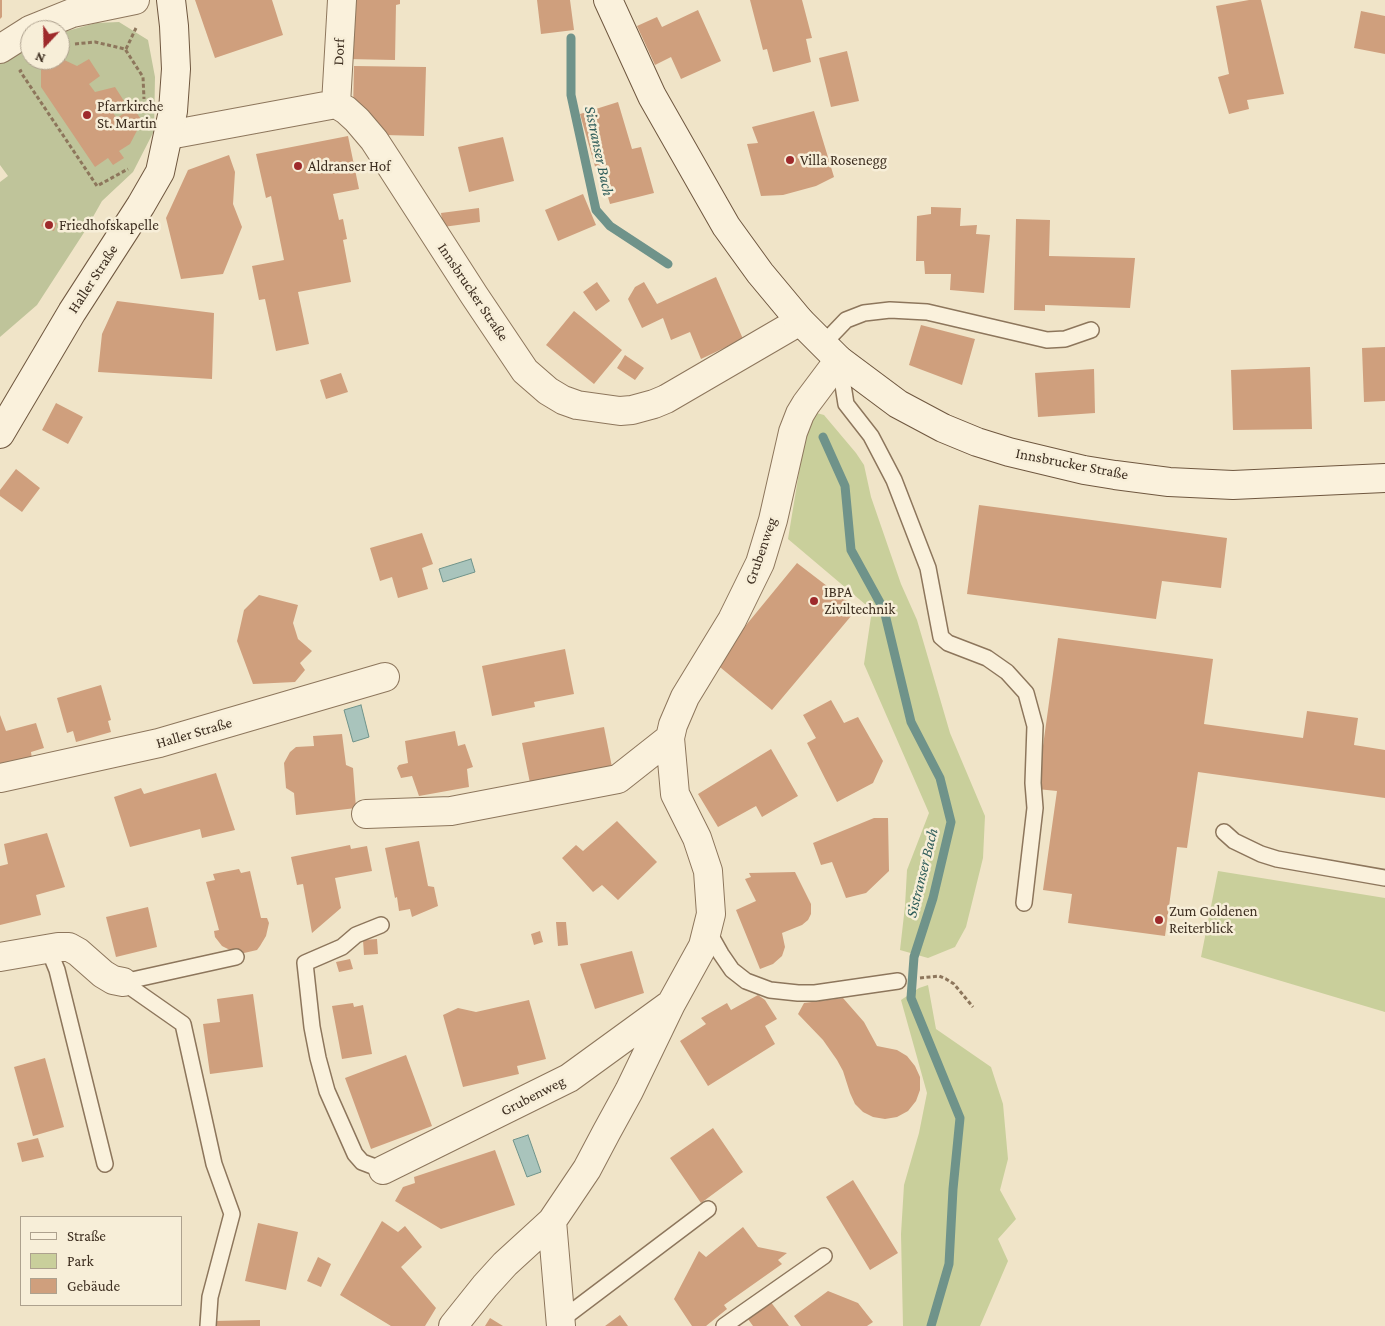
<!DOCTYPE html>
<html>
<head>
<meta charset="utf-8">
<style>
	body { margin:0 }
	#map { position:relative; width:1385px; height:1326px; overflow:hidden; background:#f0e4c8; font-family:"Crimson Pro",serif }
	canvas { display:block }
	.legend { position:absolute; left:20px; top:1216px; width:162px; height:90px; box-sizing:border-box; background:#f7eed8; border:1px solid #ada18e; margin:0; padding:6px 9px; list-style:none; font-size:15px; color:#3d2e20 }
	.legend li { display:flex; align-items:center; gap:10px; height:25px }
	.legend b { width:25px; border:1px solid #ada18e }
	.north { position:absolute; left:20px; top:20px; width:50px; height:50px; box-sizing:border-box; background:#f7eed8; border:1px solid #ada18e; border-radius:50%; rotate:201deg; font-size:14px; font-weight:700; line-height:20px; text-align:center; color:#3d2e20 }
	.north::after { content:''; display:block; margin:auto; width:18px; height:22px; background:#9e2a2b; clip-path:polygon(50% 0,100% 100%,50% 72%,0 100%) }
</style>
</head>
<body>
<div id="map">
<canvas width="1385" height="1326"></canvas>
<ul class="legend">
<li><b style="height:6px;background:#faf1dc"></b>Straße</li>
<li><b style="height:14px;background:#c9cf9b"></b>Park</li>
<li><b style="height:14px;background:#cf9f7d"></b>Gebäude</li>
</ul>
<div class="north">N</div>
</div>
<script>
const g = document.querySelector('canvas').getContext('2d');
g.lineJoin = 'round';
function paint(path, color) { g.fillStyle = color; g.fill(path, 'evenodd'); }
const shape = rows => new Path2D(rows.map(r => 'M' + r).join(''));
function stroke(path, color, width, dash) { g.strokeStyle = color; g.lineWidth = width; g.lineCap = dash ? 'butt' : 'round'; g.setLineDash(dash || []); g.stroke(path); }
function write(font, color, halo, rows, align = 'center') {
  g.font = font + ' "Crimson Pro",serif'; g.lineWidth = 5; g.setLineDash([]); g.textBaseline = 'middle'; g.strokeStyle = halo; g.fillStyle = color; for (const [text, x, y, turn = 0] of rows) {
    g.save(); g.translate(x, y); g.rotate((+turn || 0) * Math.PI / 180); g.textAlign = isNaN(turn) ? turn : align; if (halo) g.strokeText(text, 0, 0); g.fillText(text, 0, 0); g.restore();
  }
}
const green = shape([
	[813,412,824,415,856,453,864,465,871,497,901,584,917,620,950,733,985,816,983,858,966,927,955,947,928,958,900,950,905,906,907,870,929,813,864,664,872,610,788,539,802,454],
	[1218,871,1385,898,1385,1012,1201,957],
	[928,985,936,1029,991,1067,1003,1104,1008,1159,1000,1190,1016,1219,998,1239,1008,1261,980,1326,903,1326,901,1234,904,1185,919,1133,927,1093,901,1000,919,988]
]);
const cemetery = shape([
	[119,22,148,40,155,77,154,131,133,172,102,201,85,231,37,305,0,337,0,182,8,176,0,165,0,64,30,43,30,60,60,60,60,33,96,23]
]);
const water = shape([
	[471,559,475,572,443,582,439,569,471,559],
	[361,705,369,737,353,742,344,710,361,705],
	[528,1135,541,1172,527,1177,513,1140,528,1135]
]);
const stream = shape([
	[571,38,571,95,596,210,610,226,668,264],
	[823,437,845,486,851,550,884,610,911,722,940,778,951,822,933,898,914,957,911,998,960,1118,953,1189,949,1264,931,1326]
]);
const building = shape([
	[0,0,2,0,2,17,0,19],
	[195,0,272,0,283,35,215,58],
	[348,0,400,0,400,4,396,5,395,60,347,59],
	[537,0,570,0,574,30,541,34],
	[750,0,802,0,812,38,806,39,811,62,773,72,767,49,763,50],
	[1249,0,1261,0,1284,94,1247,100,1249,109,1229,114,1218,77,1229,74,1216,6],
	[698,10,721,61,681,79,671,57,655,65,637,26,657,17,662,27],
	[1361,11,1385,16,1385,54,1354,48],
	[847,51,859,101,831,107,819,58],
	[60,58,77,66,89,59,100,76,89,84,95,92,115,87,124,101,117,106,113,113,117,118,133,107,142,121,130,144,119,151,124,158,113,165,108,158,95,167,41,87,41,67,52,60,60,60],
	[354,66,426,67,424,136,384,135,353,111],
	[618,102,632,149,641,147,654,193,610,204,600,170,596,170,580,114],
	[814,111,834,177,816,186,783,195,761,196,747,144,758,143,752,127],
	[348,136,359,189,333,194,339,220,343,219,347,239,343,240,351,282,298,292,309,344,276,351,265,299,259,300,252,266,284,260,271,196,266,198,256,154],
	[503,137,514,181,469,192,458,147],
	[229,155,235,172,233,204,242,227,223,274,181,279,166,218,188,170],
	[583,194,596,225,558,241,545,210],
	[931,207,961,208,960,226,977,225,976,234,990,235,984,293,950,290,951,274,925,274,924,261,916,261,917,216,931,214],
	[479,208,480,222,443,227,441,213],
	[44,219,57,223,54,231,41,226],
	[1016,219,1050,220,1049,256,1135,258,1130,308,1045,305,1045,311,1014,310],
	[716,277,743,339,701,359,690,332,671,340,663,318,642,328,628,299,635,287,644,282,657,304],
	[597,282,610,301,596,311,583,292],
	[117,301,214,313,212,379,98,372,102,334],
	[574,311,622,350,594,384,546,345],
	[921,325,975,339,962,385,909,365],
	[1385,347,1385,401,1364,402,1362,348],
	[625,355,644,368,635,380,617,368],
	[1310,367,1312,429,1233,430,1231,370],
	[1094,369,1095,413,1038,417,1035,373],
	[341,373,348,392,326,399,320,380],
	[56,403,83,417,68,444,42,430],
	[16,469,40,488,22,512,0,496,0,490],
	[979,505,1227,538,1221,588,1162,581,1156,619,967,594],
	[422,533,433,564,422,568,428,589,398,598,392,577,380,581,370,548],
	[797,563,857,609,772,710,715,663],
	[259,595,298,605,293,623,298,639,312,651,300,663,305,670,295,682,253,684,237,641,244,610],
	[1058,638,1213,659,1204,724,1303,738,1307,711,1358,718,1354,745,1385,750,1385,798,1198,772,1187,848,1177,847,1165,936,1068,923,1072,894,1043,890,1057,791,1037,789],
	[565,649,574,694,534,702,535,707,492,716,482,666],
	[101,685,111,720,108,721,111,732,76,742,73,731,67,733,57,698],
	[831,700,844,723,858,717,883,761,873,783,837,802,807,743,816,738,803,715],
	[0,715,6,731,36,723,44,748,31,752,32,759,0,773],
	[604,727,613,772,532,793,522,743],
	[455,731,458,746,465,744,473,767,467,769,469,787,419,796,412,776,401,778,397,768,399,765,408,763,405,741],
	[342,734,346,765,353,768,356,808,296,815,294,793,286,788,284,763,290,752,296,747,314,746,313,736],
	[771,749,798,796,762,817,756,806,718,827,698,794],
	[216,773,235,830,202,838,200,829,130,847,114,797,141,788,144,794],
	[874,818,888,818,889,871,866,893,846,898,832,862,821,865,813,843],
	[617,821,657,862,618,900,602,885,593,892,562,858,576,845,583,851],
	[47,833,65,887,36,895,41,915,0,925,0,866,8,864,4,844],
	[419,841,428,886,434,887,438,906,412,917,410,909,399,911,397,897,395,898,385,848],
	[350,845,351,849,367,846,372,871,335,878,341,908,312,933,303,884,297,885,291,857],
	[239,869,241,873,250,871,261,918,267,918,269,923,266,936,260,946,257,950,244,953,232,951,222,946,215,937,214,931,219,930,206,882,215,880,213,874],
	[795,872,811,904,811,914,808,920,802,925,782,933,785,947,782,956,773,964,760,969,736,910,756,901,745,879,751,877,749,873],
	[148,907,157,947,116,957,106,917],
	[556,922,566,922,568,945,558,946],
	[540,931,543,942,534,945,531,934],
	[377,939,378,954,364,955,363,940],
	[632,951,644,993,595,1009,580,964],
	[350,959,353,969,339,972,336,962],
	[253,994,263,1067,210,1074,203,1024,220,1022,217,999],
	[758,995,765,1000,777,1019,765,1026,775,1044,708,1086,680,1041,706,1024,701,1018,727,1003,731,1010],
	[843,998,864,1022,877,1046,897,1050,907,1056,915,1066,920,1077,920,1090,916,1101,908,1111,897,1117,885,1119,873,1117,863,1112,855,1104,850,1093,843,1071,837,1060,823,1040,798,1014,804,1003],
	[529,1000,546,1059,517,1066,519,1074,463,1087,443,1015,458,1008,476,1012],
	[353,1003,354,1007,363,1005,372,1054,342,1059,332,1006],
	[406,1055,432,1126,371,1149,345,1078],
	[45,1058,64,1127,33,1136,14,1067],
	[713,1128,743,1172,701,1203,670,1158],
	[38,1138,44,1157,22,1162,17,1143],
	[495,1150,515,1205,441,1229,395,1201,403,1187,415,1183,414,1177],
	[853,1180,898,1253,870,1270,826,1197],
	[382,1221,398,1232,405,1226,422,1247,401,1267,436,1308,425,1326,391,1326,340,1295],
	[258,1223,298,1232,286,1290,245,1281],
	[743,1227,758,1247,787,1253,778,1260,782,1264,724,1305,727,1309,706,1326,692,1326,674,1299,699,1251,706,1257],
	[318,1257,331,1264,321,1287,307,1281],
	[828,1291,858,1303,873,1322,867,1326,801,1326,794,1316],
	[770,1301,789,1326,753,1326,748,1319],
	[620,1315,628,1326,605,1326],
	[490,1318,503,1326,485,1326],
	[260,1320,260,1326,213,1326,213,1321]
]);
const path = shape([
	[75,44,95,42,125,49,143,77,144,99],
	[126,49,136,28],
	[22,70,20,71,97,186,128,169],
	[920,978,939,976,946,979,954,984,973,1007]
]);
const service = shape([
	[823,344,846,320,864,313,890,310,927,312,1047,340,1065,339,1091,330],
	[839,360,846,404,871,436,894,480,928,568,941,637,948,643,987,658,1007,672,1026,693,1035,726,1033,783,1035,808,1024,903],
	[1224,832,1234,841,1261,854,1277,859,1385,878],
	[381,925,356,935,342,947,305,963,312,1027,318,1058,327,1091,355,1154,362,1162,383,1170],
	[708,931,721,954,732,970,746,981,770,990,798,993,815,993,898,981],
	[48,948,57,970,105,1164],
	[123,982,183,1024,214,1164,232,1214,210,1297,208,1326],
	[123,982,236,957],
	[561,1320,708,1209],
	[724,1326,824,1256]
]);
const minor = shape([
	[30,30,72,13,135,0],
	[0,49,30,30],
	[336,104,342,0],
	[169,135,336,104,346,110,357,120,374,140,389,163,474,295,525,371,548,391,563,400,577,405,620,411,632,410,654,404,666,399,800,321],
	[0,778,159,743,385,677],
	[366,814,451,811,618,779,670,738],
	[0,957,58,947,69,947,78,952,103,974,113,980,123,982],
	[383,1170,569,1078,668,1006],
	[552,1221,561,1326],
	[453,1326,485,1286,505,1264,552,1221,587,1169,606,1133,629,1091,671,1004,703,946,711,914,708,871,697,838,675,794,670,738,673,725,685,697,732,620,760,563,773,520,793,432,800,414,806,404,839,360]
]);
const secondary = shape([
	[608,0,652,96,726,226,760,273,800,321,839,360,898,404,943,428,977,442,1009,452,1084,470,1115,475,1169,482,1233,485,1385,478],
	[0,434,72,312,141,205,160,172,173,111,176,69,174,26,171,0]
]);
const markers = [
	[87,115,5,"#9e2a2b"],
	[790,160,5,"#9e2a2b"],
	[298,166,5,"#9e2a2b"],
	[49,225,5,"#9e2a2b"],
	[814,601,5,"#9e2a2b"],
	[1159,920,5,"#9e2a2b"]
];
const streetNames = [
	["Dorf",339,52,-87],
	["Haller Straße",93,279,-57],
	["Innsbrucker Straße",473,292,56],
	["Innsbrucker Straße",1072,464,11],
	["Grubenweg",761,551,-71],
	["Haller Straße",194,733,-16],
	["Grubenweg",533,1096,-27]
];
const poiNames = [
	["Pfarrkirche",97,106],
	["St. Martin",97,123],
	["Villa Rosenegg",800,160],
	["Aldranser Hof",308,166],
	["Friedhofskapelle",59,225],
	["IBPA",824,592],
	["Ziviltechnik",824,609],
	["Zum Goldenen",1169,911],
	["Reiterblick",1169,928]
];
const waterNames = [
	["Sistranser Bach",599,151,78],
	["Sistranser Bach",922,873,-76]
];
paint(green, '#c9cf9b');
paint(cemetery, '#bfc49a');
paint(water, '#a9c4bc');
stroke(water, '#6f938a', 1);
stroke(stream, '#6f938a', 9);
paint(building, '#cf9f7d');
stroke(service, '#8d765c', 18);
stroke(minor, '#8d765c', 30);
stroke(secondary, '#6f573f', 30);
stroke(path, '#8d765c', 3, [4, 2.5]);
stroke(service, '#faf1dc', 15);
stroke(minor, '#faf1dc', 28);
stroke(secondary, '#faf1dc', 28);
for (const [x, y, r, color] of markers) { const dot = new Path2D(); dot.arc(x, y, r, 0, 2 * Math.PI); g.fillStyle = color; g.fill(dot); stroke(dot, '#f7eed8', 2); }
write('15px', '#3d2e20', '#f7eed8', streetNames);
write('15px', '#3d2e20', '#f7eed8', poiNames, 'left');
write('italic 16px', '#2f5d5a', '#f7eed8', waterNames);
</script>
</body>
</html>
